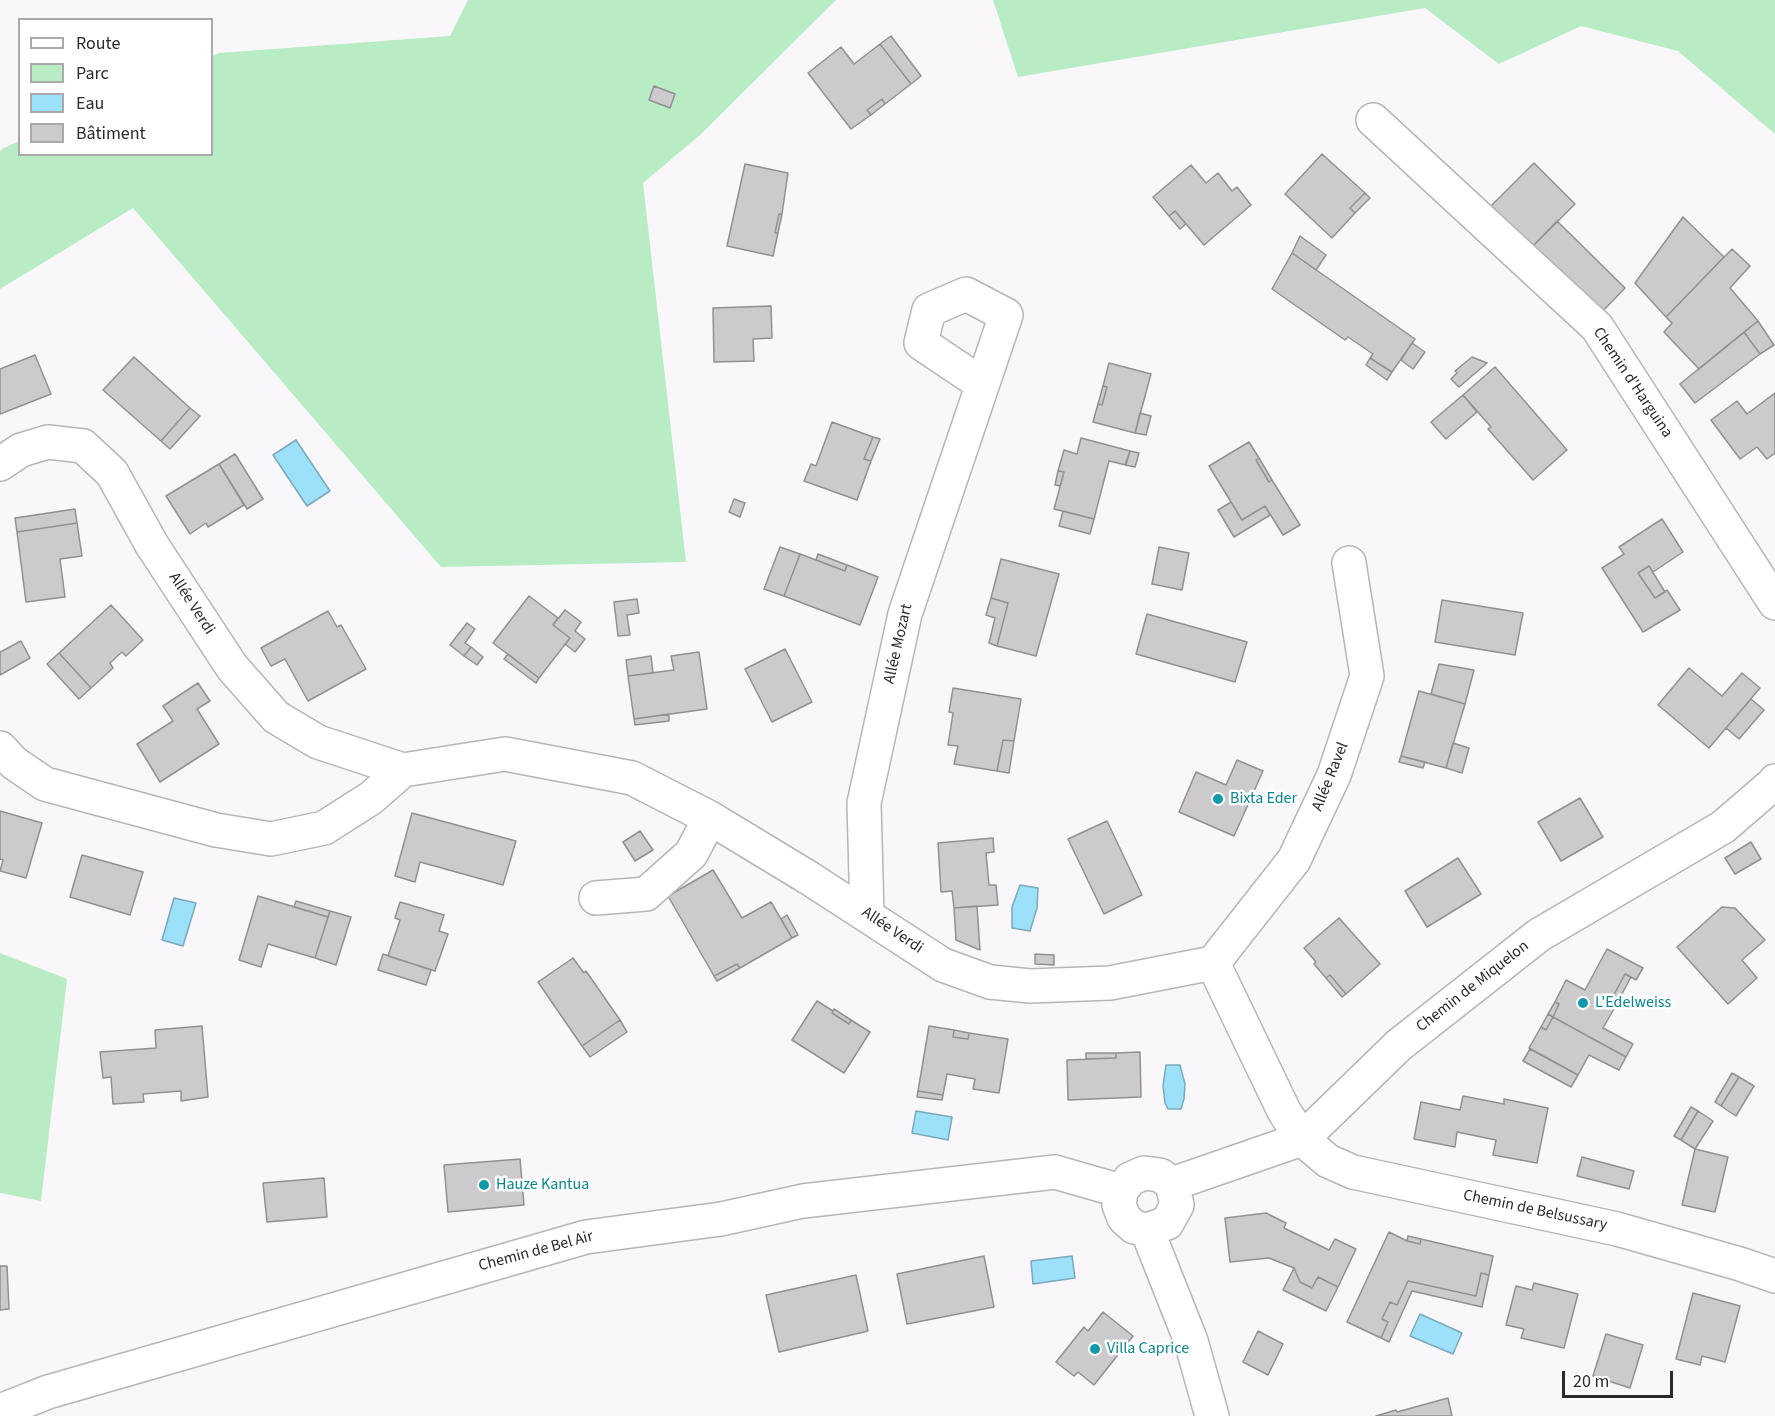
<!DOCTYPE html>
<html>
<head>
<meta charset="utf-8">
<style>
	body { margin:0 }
	#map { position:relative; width:1775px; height:1416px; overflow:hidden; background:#faf7fa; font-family:"Source Sans 3",sans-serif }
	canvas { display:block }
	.legend { position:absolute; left:18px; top:18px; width:195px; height:138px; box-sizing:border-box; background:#fff; border:2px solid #aaa; margin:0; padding:8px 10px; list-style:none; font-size:18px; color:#2b2a2b }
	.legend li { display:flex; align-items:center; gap:12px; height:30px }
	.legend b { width:30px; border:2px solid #aaa }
	.scale { position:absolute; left:1562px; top:1371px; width:111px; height:27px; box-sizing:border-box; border:3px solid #2b2a2b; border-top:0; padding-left:8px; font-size:18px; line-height:21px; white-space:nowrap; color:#2b2a2b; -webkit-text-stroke:4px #fff; paint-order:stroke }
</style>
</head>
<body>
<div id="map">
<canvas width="1775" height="1416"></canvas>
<ul class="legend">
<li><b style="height:8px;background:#fff"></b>Route</li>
<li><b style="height:16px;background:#b7ecc5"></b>Parc</li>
<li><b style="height:16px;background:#9ce0f9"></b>Eau</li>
<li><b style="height:16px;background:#cccacd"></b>Bâtiment</li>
</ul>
<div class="scale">20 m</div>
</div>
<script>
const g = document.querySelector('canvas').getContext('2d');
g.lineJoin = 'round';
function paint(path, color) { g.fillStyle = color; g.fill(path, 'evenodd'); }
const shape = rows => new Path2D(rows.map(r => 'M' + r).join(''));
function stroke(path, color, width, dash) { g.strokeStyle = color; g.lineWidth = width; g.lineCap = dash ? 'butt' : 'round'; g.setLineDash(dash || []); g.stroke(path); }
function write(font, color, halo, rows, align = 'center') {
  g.font = font + ' "Source Sans 3",sans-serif'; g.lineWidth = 5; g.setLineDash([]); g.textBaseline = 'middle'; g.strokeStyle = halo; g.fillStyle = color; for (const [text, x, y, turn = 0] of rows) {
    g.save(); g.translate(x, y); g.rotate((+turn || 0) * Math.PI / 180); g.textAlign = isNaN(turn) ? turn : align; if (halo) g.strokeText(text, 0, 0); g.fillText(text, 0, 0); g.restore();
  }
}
const green = shape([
	[468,0,836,0,700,135,643,183,686,562,441,567,133,208,0,289,0,151,4,148,19,141,20,154,212,154,212,56,219,53,450,36],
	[993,0,1775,0,1775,134,1678,51,1581,26,1499,64,1425,8,1018,77],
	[0,953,67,979,41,1201,0,1193]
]);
const water = shape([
	[296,440,330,491,307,506,273,455,296,440],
	[1020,885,1038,888,1037,908,1030,931,1012,928,1012,907,1020,885],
	[174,898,196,903,183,946,162,940,174,898],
	[1166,1065,1180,1065,1185,1084,1184,1099,1181,1109,1168,1109,1165,1103,1163,1086,1166,1065],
	[916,1111,952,1117,948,1140,912,1133,916,1111],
	[1072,1256,1075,1278,1033,1284,1031,1261,1072,1256],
	[1420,1314,1462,1333,1453,1354,1410,1336,1420,1314]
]);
const building = shape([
	[891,36,921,76,911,84,880,44,891,36],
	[880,44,911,84,885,104,882,99,867,110,871,115,851,129,808,73,841,47,854,64,880,44],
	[654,86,675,94,670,108,649,100,654,86],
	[882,99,885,104,871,115,867,110,882,99],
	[1322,154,1365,193,1350,208,1355,213,1332,238,1285,194,1322,154],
	[1534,163,1575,204,1531,248,1487,210,1534,163],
	[745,164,788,173,782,214,779,214,775,233,778,233,773,256,727,246,745,164],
	[1191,165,1206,183,1218,173,1232,191,1237,187,1251,205,1204,245,1175,211,1169,216,1153,197,1191,165],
	[1365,193,1370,198,1355,213,1350,208,1365,193],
	[1175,211,1186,224,1180,229,1169,216,1175,211],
	[779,214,782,214,778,233,775,233,779,214],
	[1683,217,1724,257,1666,317,1635,283,1683,217],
	[1557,221,1625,288,1599,315,1531,248,1557,221],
	[1300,236,1326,255,1316,270,1292,253,1300,236],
	[1732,249,1750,266,1730,288,1758,321,1699,369,1664,332,1672,323,1666,317,1732,249],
	[1292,253,1415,339,1392,372,1370,358,1373,354,1348,337,1345,340,1272,289,1292,253],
	[771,306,772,338,753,339,754,361,714,362,713,308,771,306],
	[1758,321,1774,345,1760,354,1744,332,1758,321],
	[1744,332,1760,354,1695,403,1680,384,1744,332],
	[1412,343,1425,352,1413,369,1401,360,1412,343],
	[35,355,51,394,0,414,0,369,35,355],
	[134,357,190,408,161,441,103,390,134,357],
	[1472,357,1487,363,1459,387,1451,379,1457,373,1455,371,1472,357],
	[1370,358,1392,372,1387,380,1366,365,1370,358],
	[1109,363,1151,374,1135,433,1093,422,1098,404,1102,405,1107,387,1103,386,1109,363],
	[1495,367,1567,450,1533,480,1488,429,1491,427,1463,395,1495,367],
	[1103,386,1107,387,1102,405,1098,404,1103,386],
	[1775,393,1775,453,1767,459,1757,447,1740,459,1711,420,1737,401,1747,414,1775,393],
	[1463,395,1477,412,1446,439,1431,422,1463,395],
	[190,408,200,416,170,449,161,441,190,408],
	[1140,413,1151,416,1146,435,1135,433,1140,413],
	[832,422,873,437,864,459,871,461,857,500,804,481,811,464,816,466,832,422],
	[873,437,880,439,871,461,864,459,873,437],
	[1081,438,1130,451,1126,465,1109,461,1094,519,1054,509,1064,472,1058,471,1064,450,1077,454,1081,438],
	[1249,442,1259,458,1256,460,1269,482,1272,480,1300,525,1283,535,1265,506,1242,520,1209,466,1249,442],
	[1130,451,1139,453,1135,467,1125,465,1130,451],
	[235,454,263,499,247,509,219,464,235,454],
	[1259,458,1272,480,1269,482,1256,460,1259,458],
	[219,464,244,505,208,527,206,523,190,534,166,496,219,464],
	[1058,471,1064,472,1060,486,1055,485,1058,471],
	[734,499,745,503,740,517,729,512,734,499],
	[1231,502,1242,520,1265,506,1270,515,1234,537,1218,510,1231,502],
	[75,509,77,523,17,532,15,518,75,509],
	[1063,511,1094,519,1090,534,1059,526,1063,511],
	[1662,519,1683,552,1653,572,1649,566,1638,573,1655,598,1667,590,1680,610,1643,632,1602,568,1624,554,1619,547,1662,519],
	[77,523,82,556,60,559,65,597,26,602,17,532,77,523],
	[780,547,800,554,784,596,764,589,780,547],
	[1159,547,1189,553,1182,590,1152,584,1159,547],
	[800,554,845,571,847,565,878,577,860,625,784,596,800,554],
	[818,554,847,565,845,571,816,560,818,554],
	[1001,559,1059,574,1036,656,997,646,1008,603,991,598,1001,559],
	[1649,566,1665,592,1655,598,1638,573,1649,566],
	[529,596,558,618,553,625,570,638,539,678,493,643,529,596],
	[991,598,1008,603,997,646,989,643,995,618,986,615,991,598],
	[637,599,639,613,627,615,630,635,618,636,614,602,637,599],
	[1442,600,1523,613,1515,655,1435,642,1442,600],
	[111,605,143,640,126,656,122,652,110,663,113,668,91,688,59,653,111,605],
	[565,610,581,622,575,631,585,639,575,652,565,644,570,638,553,625,565,610],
	[328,611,337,627,341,625,366,669,308,701,285,659,271,666,261,648,328,611],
	[1147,614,1247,642,1235,682,1136,654,1147,614],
	[467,623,475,629,465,643,471,647,464,656,450,645,467,623],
	[21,641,30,658,0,675,0,652,21,641],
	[471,647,483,657,477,665,464,656,471,647],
	[785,649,812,702,772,722,745,669,785,649],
	[699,652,707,709,634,719,628,676,674,670,671,656,699,652],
	[59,653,91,688,79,699,47,664,59,653],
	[508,654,539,678,536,683,504,659,508,654],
	[651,656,653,673,628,676,626,660,651,656],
	[1439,664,1474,670,1465,704,1431,694,1439,664],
	[1689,668,1722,696,1742,673,1760,688,1709,748,1658,705,1689,668],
	[198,683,210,701,197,709,219,744,160,782,137,744,173,721,163,706,198,683],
	[953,688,1021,699,1014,741,1003,740,997,771,954,764,958,746,948,745,953,713,949,712,953,688],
	[1419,691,1465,704,1446,768,1401,756,1419,691],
	[1751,699,1764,710,1739,739,1726,728,1751,699],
	[669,714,669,721,635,725,634,719,669,714],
	[1003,740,1014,741,1009,773,997,771,1003,740],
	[1453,743,1469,748,1462,773,1446,768,1453,743],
	[1401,756,1425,762,1423,768,1399,762,1401,756],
	[1237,760,1263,771,1234,836,1179,812,1196,772,1226,785,1237,760],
	[1580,798,1603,837,1561,861,1538,822,1580,798],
	[0,811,42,823,26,878,0,871,3,860,0,859,0,811],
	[412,813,516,841,503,885,420,862,415,882,395,876,412,813],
	[1107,821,1142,895,1104,914,1068,839,1107,821],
	[640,831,653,850,635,861,623,842,640,831],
	[993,838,994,852,986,853,989,885,996,885,998,905,954,908,952,891,941,892,938,843,993,838],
	[1751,842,1761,859,1735,874,1725,858,1751,842],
	[82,855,143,872,130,915,70,897,82,855],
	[1458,858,1481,894,1427,927,1405,891,1458,858],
	[713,870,742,918,771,902,792,938,740,968,737,964,714,976,668,896,713,870],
	[258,896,328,917,315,958,268,944,261,967,239,960,258,896],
	[296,901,330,911,328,917,294,907,296,901],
	[400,902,444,915,439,931,448,934,435,971,388,956,400,920,395,918,400,902],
	[977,906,980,950,956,940,954,908,977,906],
	[1722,907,1735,908,1765,940,1742,960,1757,978,1728,1004,1677,947,1722,907],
	[330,911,351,917,336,965,315,958,330,911],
	[787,915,798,935,792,938,781,919,787,915],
	[1339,918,1380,964,1346,994,1330,975,1326,978,1314,964,1316,962,1304,948,1339,918],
	[1607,949,1643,968,1636,980,1625,974,1609,1004,1615,1007,1603,1028,1633,1044,1626,1057,1553,1017,1559,1004,1555,1002,1566,980,1585,990,1607,949],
	[383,954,431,970,426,985,378,970,383,954],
	[1035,954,1054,955,1054,965,1035,964,1035,954],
	[573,958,584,973,586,971,620,1020,582,1046,538,982,573,958],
	[737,964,740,968,717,981,714,976,737,964],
	[1625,974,1631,977,1615,1007,1609,1004,1625,974],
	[1330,975,1346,994,1342,997,1326,978,1330,975],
	[817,1001,833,1011,832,1013,849,1024,851,1020,870,1032,844,1073,792,1040,817,1001],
	[1555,1002,1559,1004,1553,1017,1548,1014,1555,1002],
	[834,1009,851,1020,849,1024,832,1013,834,1009],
	[1548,1014,1553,1017,1546,1030,1541,1027,1548,1014],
	[1553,1017,1626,1057,1619,1070,1589,1055,1578,1075,1529,1048,1541,1027,1546,1030,1553,1017],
	[620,1020,627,1032,590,1057,582,1046,620,1020],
	[202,1026,208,1097,181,1101,181,1091,143,1094,144,1102,113,1104,111,1077,103,1078,100,1052,156,1048,155,1030,202,1026],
	[929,1026,954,1030,953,1037,968,1039,969,1033,1008,1039,999,1093,973,1089,975,1079,947,1074,943,1095,918,1091,929,1026],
	[954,1030,969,1033,968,1039,953,1037,954,1030],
	[1530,1049,1578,1075,1571,1087,1523,1061,1530,1049],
	[1140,1052,1141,1097,1068,1100,1067,1060,1116,1058,1116,1053,1140,1052],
	[1086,1053,1116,1053,1116,1058,1086,1059,1086,1053],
	[1732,1073,1739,1077,1721,1106,1715,1102,1732,1073],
	[1739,1077,1754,1086,1736,1116,1721,1106,1739,1077],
	[918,1091,943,1095,942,1100,917,1097,918,1091],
	[1463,1096,1504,1104,1504,1099,1548,1108,1537,1163,1493,1155,1496,1140,1457,1132,1455,1147,1414,1139,1421,1102,1460,1110,1463,1096],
	[1691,1107,1698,1111,1681,1140,1674,1136,1691,1107],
	[1698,1111,1713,1121,1695,1149,1681,1140,1698,1111],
	[1695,1149,1728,1157,1715,1212,1682,1205,1695,1149],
	[1582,1157,1634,1171,1629,1189,1577,1176,1582,1157],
	[520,1159,524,1205,448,1212,444,1165,520,1159],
	[324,1178,327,1217,267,1222,263,1183,324,1178],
	[1266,1213,1286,1223,1284,1228,1329,1250,1335,1239,1356,1249,1338,1287,1318,1277,1312,1288,1300,1282,1294,1268,1269,1258,1230,1262,1225,1218,1266,1213],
	[1389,1232,1407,1241,1420,1244,1421,1239,1493,1256,1489,1275,1481,1273,1476,1296,1408,1281,1397,1305,1390,1302,1382,1319,1388,1322,1381,1338,1347,1322,1389,1232],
	[1408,1236,1421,1239,1420,1244,1407,1241,1408,1236],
	[984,1256,994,1307,907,1324,897,1274,984,1256],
	[0,1266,7,1266,9,1309,0,1310,0,1266],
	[1294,1268,1300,1282,1312,1288,1318,1277,1338,1287,1326,1311,1283,1290,1294,1268],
	[1481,1273,1489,1275,1482,1307,1412,1291,1389,1342,1381,1338,1388,1322,1382,1319,1390,1302,1397,1305,1408,1281,1476,1296,1481,1273],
	[856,1275,868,1331,779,1352,766,1295,856,1275],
	[1534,1283,1578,1294,1564,1348,1521,1338,1524,1329,1506,1325,1516,1286,1532,1290,1534,1283],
	[1693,1293,1740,1306,1725,1362,1702,1356,1700,1365,1676,1359,1693,1293],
	[1103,1312,1133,1336,1094,1385,1078,1372,1074,1376,1056,1362,1084,1327,1088,1331,1103,1312],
	[1258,1331,1283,1344,1268,1375,1243,1362,1258,1331],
	[1606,1334,1643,1345,1630,1388,1593,1376,1606,1334],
	[1448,1398,1452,1416,1376,1416,1396,1410,1397,1412,1448,1398]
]);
const minor = shape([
	[1373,120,1597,327,1775,603],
	[0,464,21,450,48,442,83,446,112,473,152,545,232,667,276,717,318,742,403,770,505,754,632,778,710,818,809,878,943,965,990,982,1030,986,1110,983,1213,963,1284,1111,1302,1139,1328,1161,1353,1172,1617,1229,1740,1264,1775,1276],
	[0,748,14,763,45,784,216,830,271,839,324,828,371,798,403,770],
	[596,898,646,894,691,854,710,818],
	[867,914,864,803,905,614,1006,315,966,294,929,310,921,343,982,384],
	[1213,963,1294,860,1334,775,1367,676,1349,563],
	[1144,1173,1160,1175,1172,1184,1177,1205,1167,1223,1147,1230,1134,1227,1124,1218,1119,1205,1121,1191,1130,1179,1144,1173],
	[1172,1184,1302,1139,1399,1045,1539,935,1723,827,1773,784,1775,781],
	[1147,1230,1191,1341,1212,1416],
	[0,1411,48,1392,586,1237,721,1219,803,1201,1055,1172,1121,1191]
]);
const markers = [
	[1218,799,6,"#0f9aa8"],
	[1583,1003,6,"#0f9aa8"],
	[484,1185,6,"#0f9aa8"],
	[1095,1349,6,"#0f9aa8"]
];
const streetNames = [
	["Chemin d'Harguina",1632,383,56],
	["Allée Verdi",191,604,57],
	["Allée Mozart",899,644,-77],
	["Allée Ravel",1331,777,-68],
	["Allée Verdi",892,931,34],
	["Chemin de Miquelon",1473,987,-38],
	["Chemin de Belsussary",1535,1211,12],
	["Chemin de Bel Air",536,1252,-15]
];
const cultureNames = [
	["Bixta Eder",1230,799],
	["L'Edelweiss",1595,1003],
	["Hauze Kantua",496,1185],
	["Villa Caprice",1107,1349]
];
paint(green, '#b7ecc5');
paint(water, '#9ce0f9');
stroke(water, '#7aa9bb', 1.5);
paint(building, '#cccacd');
stroke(building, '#929092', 1.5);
stroke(minor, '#b7b5b7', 36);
stroke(minor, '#fff', 33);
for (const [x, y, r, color] of markers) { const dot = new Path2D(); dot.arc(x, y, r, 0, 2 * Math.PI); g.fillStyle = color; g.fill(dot); stroke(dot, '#fff', 2); }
write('16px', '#2b2a2b', '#fff', streetNames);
write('16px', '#0d838f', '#fff', cultureNames, 'left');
</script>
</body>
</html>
